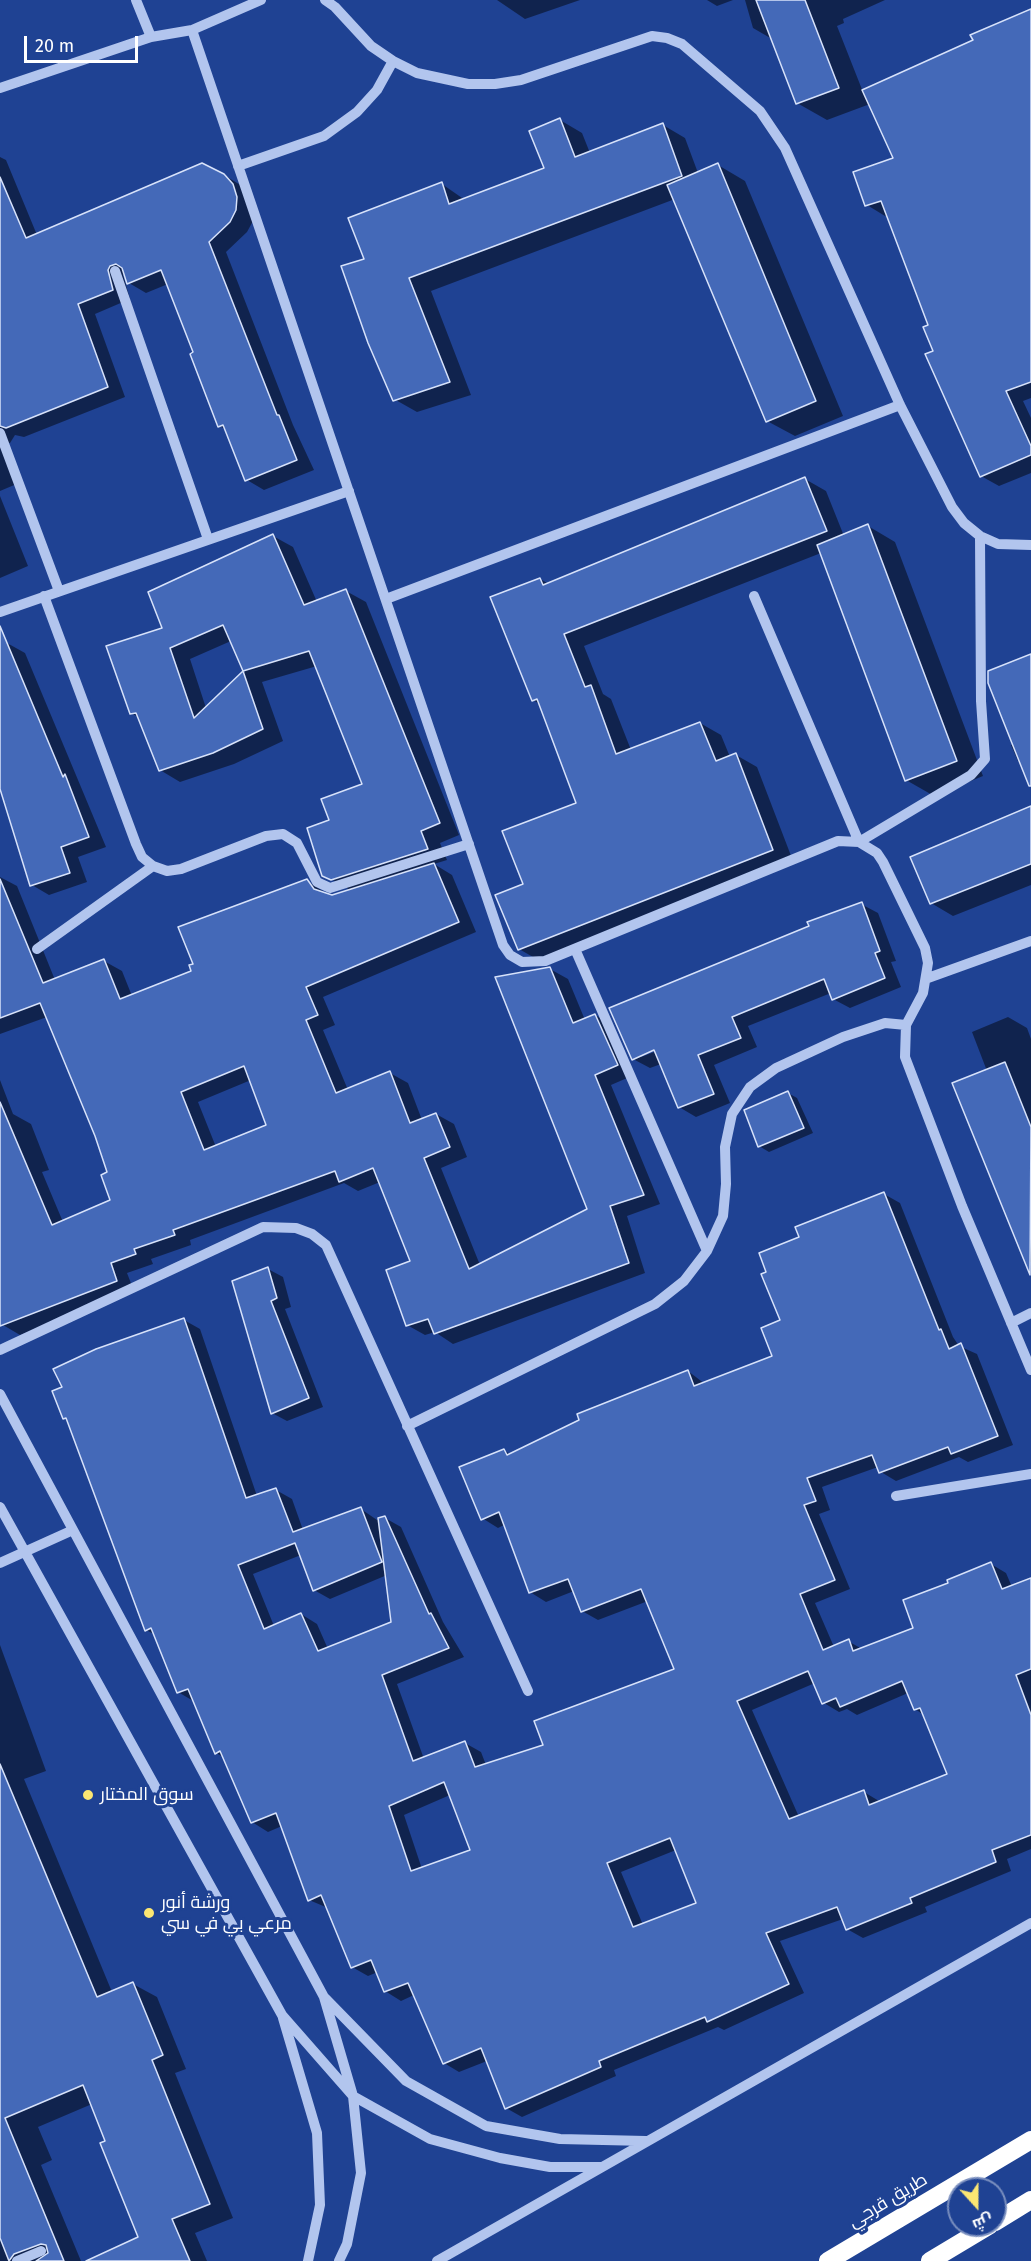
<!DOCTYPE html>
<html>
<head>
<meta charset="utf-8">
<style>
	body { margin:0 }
	#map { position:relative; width:1031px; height:2261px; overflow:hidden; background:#1f4293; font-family:"Fira Sans",Cairo,sans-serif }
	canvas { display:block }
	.north { position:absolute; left:947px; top:2177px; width:60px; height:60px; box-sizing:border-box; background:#1f4293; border:2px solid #798ebe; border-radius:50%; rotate:159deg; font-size:16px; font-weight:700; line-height:24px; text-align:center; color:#fff }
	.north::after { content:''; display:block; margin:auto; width:21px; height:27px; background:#fbe672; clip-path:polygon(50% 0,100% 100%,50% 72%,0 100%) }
	.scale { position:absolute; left:24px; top:36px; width:114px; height:27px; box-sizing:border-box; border:3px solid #fff; border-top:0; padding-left:8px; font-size:18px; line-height:21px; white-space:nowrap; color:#fff; -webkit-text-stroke:4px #1f4293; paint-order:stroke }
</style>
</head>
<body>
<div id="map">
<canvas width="1031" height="2261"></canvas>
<div class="north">ش</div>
<div class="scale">20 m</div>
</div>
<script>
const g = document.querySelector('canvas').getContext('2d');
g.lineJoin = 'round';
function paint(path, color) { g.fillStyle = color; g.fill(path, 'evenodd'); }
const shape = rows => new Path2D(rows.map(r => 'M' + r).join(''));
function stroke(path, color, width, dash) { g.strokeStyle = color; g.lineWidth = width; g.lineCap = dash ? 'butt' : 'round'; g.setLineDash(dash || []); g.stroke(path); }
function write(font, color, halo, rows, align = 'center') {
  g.font = font + ' "Fira Sans",Cairo,sans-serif'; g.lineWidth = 6; g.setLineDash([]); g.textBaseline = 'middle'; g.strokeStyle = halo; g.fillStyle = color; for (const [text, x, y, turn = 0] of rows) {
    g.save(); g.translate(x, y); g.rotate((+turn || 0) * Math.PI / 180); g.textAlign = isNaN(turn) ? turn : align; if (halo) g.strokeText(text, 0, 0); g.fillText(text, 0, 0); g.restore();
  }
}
const shadow = shape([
	[497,0,580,0,525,19],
	[707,0,733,0,717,6],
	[745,0,885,0,843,19,844,23,837,26,863,92,975,41,1031,10,1031,398,1023,401,1031,418,1031,473,999,486,981,476,935,352,930,326,888,215,885,216,867,205,895,159,870,104,827,120,797,103,772,39,753,28],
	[560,120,582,133,590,153,663,125,685,138,698,173,718,165,745,181,843,416,795,436,767,421,675,199,431,291,471,395,417,412,394,399,366,260,442,184,465,200,546,169],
	[0,157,6,160,37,235,224,175,242,186,253,221,247,232,226,252,293,425,314,470,264,490,247,480,226,430,220,426,168,284,146,293,129,283,125,274,123,275,130,299,95,314,125,397,24,437,15,435,10,443,4,445,19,483,0,491],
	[805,479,826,491,844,536,868,526,895,542,983,776,934,796,906,780,821,553,584,646,603,694,611,699,631,750,700,723,721,735,730,757,736,755,757,767,793,861,540,961,519,949,525,885,578,803,541,705,533,700,540,579,549,584],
	[0,496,28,566,0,578],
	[273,536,293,547,317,602,346,591,366,602,459,835,440,843,447,860,434,864,452,875,476,932,323,997,335,1025,323,1030,348,1090,390,1073,408,1083,422,1120,436,1114,454,1124,467,1157,441,1168,480,1265,589,1210,550,969,568,979,585,1020,595,1015,613,1026,634,1075,611,1085,660,1204,627,1216,645,1273,453,1344,435,1332,425,1335,407,1325,411,1261,380,1182,358,1191,344,1183,190,1240,191,1245,151,1259,153,1264,127,1273,134,1291,20,1335,3,1325,0,1317,0,1080,13,1114,31,1124,49,1170,42,1172,63,1222,112,1201,109,1173,97,1136,47,1017,0,1034,0,877,17,886,55,980,104,961,122,971,132,996,193,972,307,881,332,897,352,891,324,875,331,821,364,784,317,666,262,682,283,741,234,764,180,782,160,770,140,718,131,713,164,629],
	[231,641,245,672,206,708,190,659],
	[251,1080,268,1126,216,1147,198,1102],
	[7,643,25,653,106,847,78,857,87,882,49,895,32,885,0,789,0,645],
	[1031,656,1031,769,1018,761,1011,745,1014,744],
	[1031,808,1031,885,953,916,931,903],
	[861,904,878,913,896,961,891,962,901,987,850,1008,833,999,831,993,748,1026,757,1047,714,1065,730,1103,696,1117,679,1107,661,1064,650,1068,633,1059],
	[660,1046,662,1049,641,1057,641,1054],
	[1008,1017,1027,1028,1031,1039,1031,1262,1025,1259,987,1071,972,1032],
	[788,1093,797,1098,813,1133,769,1152,759,1146],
	[884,1194,900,1203,953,1337,959,1346,977,1354,1013,1445,968,1462,959,1457,896,1481,881,1472,878,1467,822,1487,830,1510,819,1514,850,1589,815,1603,834,1647,848,1641,862,1649,915,1628,950,1584,991,1564,1006,1573,1012,1587,1031,1579,1031,1849,1007,1859,1011,1871,925,1907,927,1912,863,1938,847,1929,843,1919,780,1941,804,1993,724,2030,718,2027,614,2070,616,2076,522,2117,506,2108,487,2061,459,2072,444,2063,414,1995,401,2001,385,1991,378,1972,368,1976,352,1967,328,1908,309,1900,282,1826,268,1832,252,1822,225,1758,216,1753,195,1702,178,1692,156,1635,146,1630,68,1420,64,1418,184,1320,200,1329,257,1496,276,1490,292,1499,303,1530,361,1509,377,1520,385,1518,401,1527,443,1622,464,1657,397,1684,424,1759,465,1743,481,1752,486,1765,545,1746,676,1670,648,1601,598,1620,582,1611,574,1591,546,1602,530,1592,506,1524,498,1528,482,1518,504,1451,511,1454,688,1371,705,1384,774,1357,801,1238],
	[301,1555,314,1590,330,1599,387,1575,393,1623,328,1649,317,1624,301,1614,274,1626,253,1574],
	[815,1683,824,1703,839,1712,847,1709,857,1715,908,1693,915,1709,924,1715,949,1775,879,1801,864,1792,799,1817,752,1710],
	[450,1795,472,1851,422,1869,404,1815],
	[676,1850,698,1904,643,1925,621,1872],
	[268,1269,283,1277,291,1307,285,1309,323,1407,287,1421,272,1413],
	[0,1645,46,1771,24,1779,112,1992,133,1984,157,1997,186,2069,175,2073,233,2218,195,2233,207,2261,123,2261,140,2238,92,2104,38,2127,52,2160,41,2165,81,2261,0,2261]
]);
const building = shape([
	[756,0,805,0,839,88,796,104,756,0],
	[1031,9,1031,382,1006,391,1031,446,1031,455,980,477,925,354,933,351,923,327,928,325,881,201,865,206,853,172,893,158,862,90,973,40,970,35,1031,9],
	[560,118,575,157,663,123,682,176,409,278,450,382,393,401,368,343,341,266,364,259,348,218,442,182,449,204,544,168,529,131,560,118],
	[202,163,224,174,233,184,237,197,236,210,230,222,209,242,277,415,279,415,297,460,245,481,223,425,218,427,190,354,193,352,161,270,127,284,122,268,116,264,110,266,108,270,113,290,78,304,108,387,6,428,0,426,0,177,26,238,202,163],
	[718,163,816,401,766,422,667,185,718,163],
	[805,477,827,531,564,634,585,687,591,685,616,754,700,722,716,761,736,753,773,850,518,950,495,895,523,884,502,831,576,803,537,699,532,701,490,597,540,578,543,585,805,477],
	[868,524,957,761,905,781,817,545,868,524],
	[273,534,304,605,346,589,440,823,421,831,428,849,331,880,322,876,307,828,329,820,321,799,362,784,309,651,243,671,263,729,213,753,159,771,136,713,130,714,106,646,162,628,148,592,273,534],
	[223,625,243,671,194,718,170,648,223,625],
	[0,626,63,777,65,774,89,837,61,847,70,873,30,886,0,789,0,626],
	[1031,654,1031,786,1029,786,988,683,988,671,1031,654],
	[1031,806,1031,864,930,904,910,857,1031,806],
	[434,863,459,922,306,987,318,1015,306,1020,336,1093,390,1071,410,1123,436,1113,450,1147,424,1158,469,1269,587,1209,495,977,550,967,573,1023,595,1014,618,1065,595,1075,644,1195,610,1206,629,1263,434,1334,428,1319,406,1326,386,1270,410,1261,373,1168,339,1182,335,1171,173,1230,175,1235,134,1249,136,1254,111,1263,117,1281,0,1326,0,1102,52,1225,110,1200,101,1175,107,1172,95,1136,40,1003,0,1018,0,879,43,983,104,959,120,999,191,971,189,965,193,964,178,927,307,879,314,889,332,895,434,863],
	[244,1066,266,1125,204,1150,181,1092,244,1066],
	[862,902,880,951,875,953,885,978,832,1000,824,979,732,1017,741,1038,698,1055,714,1094,678,1108,654,1050,632,1060,609,1008,809,926,807,922,862,902],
	[1005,1062,1031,1127,1030,1275,952,1083,1005,1062],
	[788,1091,804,1128,758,1147,744,1110,788,1091],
	[884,1192,939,1330,941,1329,949,1349,961,1343,998,1436,951,1454,948,1447,879,1473,872,1455,807,1478,816,1501,804,1505,835,1580,800,1594,823,1650,849,1639,853,1651,913,1628,903,1600,948,1583,947,1580,991,1562,1002,1589,1031,1578,1031,1669,1016,1675,1031,1715,1031,1835,992,1850,996,1862,910,1898,912,1903,846,1930,837,1907,766,1933,789,1984,707,2022,705,2017,599,2061,601,2067,505,2109,481,2048,443,2064,408,1983,384,1992,371,1960,351,1968,321,1895,308,1901,276,1813,251,1823,220,1751,215,1754,188,1689,177,1693,151,1628,145,1631,66,1418,63,1419,52,1391,62,1387,53,1369,96,1349,184,1318,246,1498,276,1488,293,1532,361,1507,382,1562,313,1591,295,1543,238,1565,264,1629,301,1613,318,1651,391,1622,378,1518,385,1516,429,1614,431,1613,449,1648,382,1675,413,1761,465,1741,475,1767,543,1745,534,1721,674,1669,641,1589,581,1612,568,1579,529,1593,499,1512,481,1520,459,1467,504,1449,507,1455,579,1420,577,1414,688,1370,694,1386,772,1356,761,1328,780,1320,761,1274,766,1272,759,1253,799,1237,795,1227,884,1192],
	[808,1671,822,1704,836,1698,840,1707,902,1681,914,1710,920,1708,947,1774,869,1805,864,1790,789,1819,737,1701,808,1671],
	[444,1782,470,1850,411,1871,389,1806,444,1782],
	[670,1838,696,1903,633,1927,607,1863,670,1838],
	[268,1267,277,1298,271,1301,309,1398,271,1414,232,1281,268,1267],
	[0,1764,97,1997,133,1982,163,2055,152,2060,210,2204,172,2219,190,2261,86,2261,138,2237,100,2143,105,2141,83,2085,5,2118,64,2261,36,2261,48,2253,46,2245,41,2244,14,2254,9,2261,0,2238,0,1764]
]);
const minor = shape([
	[136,0,151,37],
	[325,0,335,7,371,46,393,61,417,73,468,84,495,84,521,80,652,36,667,38,682,44,760,111,785,148,900,405,952,507,964,523,980,536,998,544,1031,545],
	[192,30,503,945,510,955,522,962,545,961,838,841,859,842,877,853,883,862,925,948,928,963,923,993,906,1025,905,1057,962,1206,1031,1370],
	[0,88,151,37,192,30,261,0],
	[238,166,324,136,357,112,377,90,393,61],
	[115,271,208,539],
	[0,433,59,591],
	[44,596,136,844,142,857,153,866,167,871,181,869,266,836,283,834,297,843,317,882,330,888,469,844],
	[754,596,859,842,971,775,985,759,981,701,980,536],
	[386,599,900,405],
	[0,612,349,491],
	[37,949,153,866],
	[575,949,707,1251],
	[928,978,1031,941],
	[1011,1323,1031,1313],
	[0,1350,263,1227,296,1228,312,1234,326,1245,528,1691],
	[0,1394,324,1997,353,2096,361,2173,347,2244,339,2261],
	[407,1426,655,1304,684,1281,707,1251,723,1216,726,1184,725,1147,732,1114,750,1087,776,1068,843,1037,885,1023,906,1025],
	[896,1496,1031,1474],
	[0,1507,282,2015,353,2096,430,2139,500,2158,550,2167,600,2167],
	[0,1563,73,1530],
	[325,1998,406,2081,486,2126,560,2139,646,2141],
	[283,2018,317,2133,320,2205,308,2261],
	[17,2261,41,2251],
	[437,2261,1031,1923]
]);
const highway = shape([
	[995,2222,1031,2200],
	[828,2261,1031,2140],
	[930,2261,990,2225]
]);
const markers = [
	[88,1795,6,"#fbe672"],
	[149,1913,6,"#fbe672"]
];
const poiNames = [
	["سوق المختار",100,1795],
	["ورشة أنور",161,1903],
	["مرعي بي في سي",161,1924]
];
const streetNames = [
	["طريق قرجي",888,2201,-31]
];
paint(shadow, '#0007');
paint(building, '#4469b8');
stroke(building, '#d7e2fa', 1.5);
stroke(minor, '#b2c5ee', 10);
stroke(highway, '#fff', 18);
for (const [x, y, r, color] of markers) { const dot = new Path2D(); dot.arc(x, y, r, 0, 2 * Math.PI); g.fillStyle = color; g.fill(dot); stroke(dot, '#1f4293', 2); }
write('18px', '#fff', '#1f4293', poiNames, 'left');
write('18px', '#fff', '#1f4293', streetNames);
</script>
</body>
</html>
